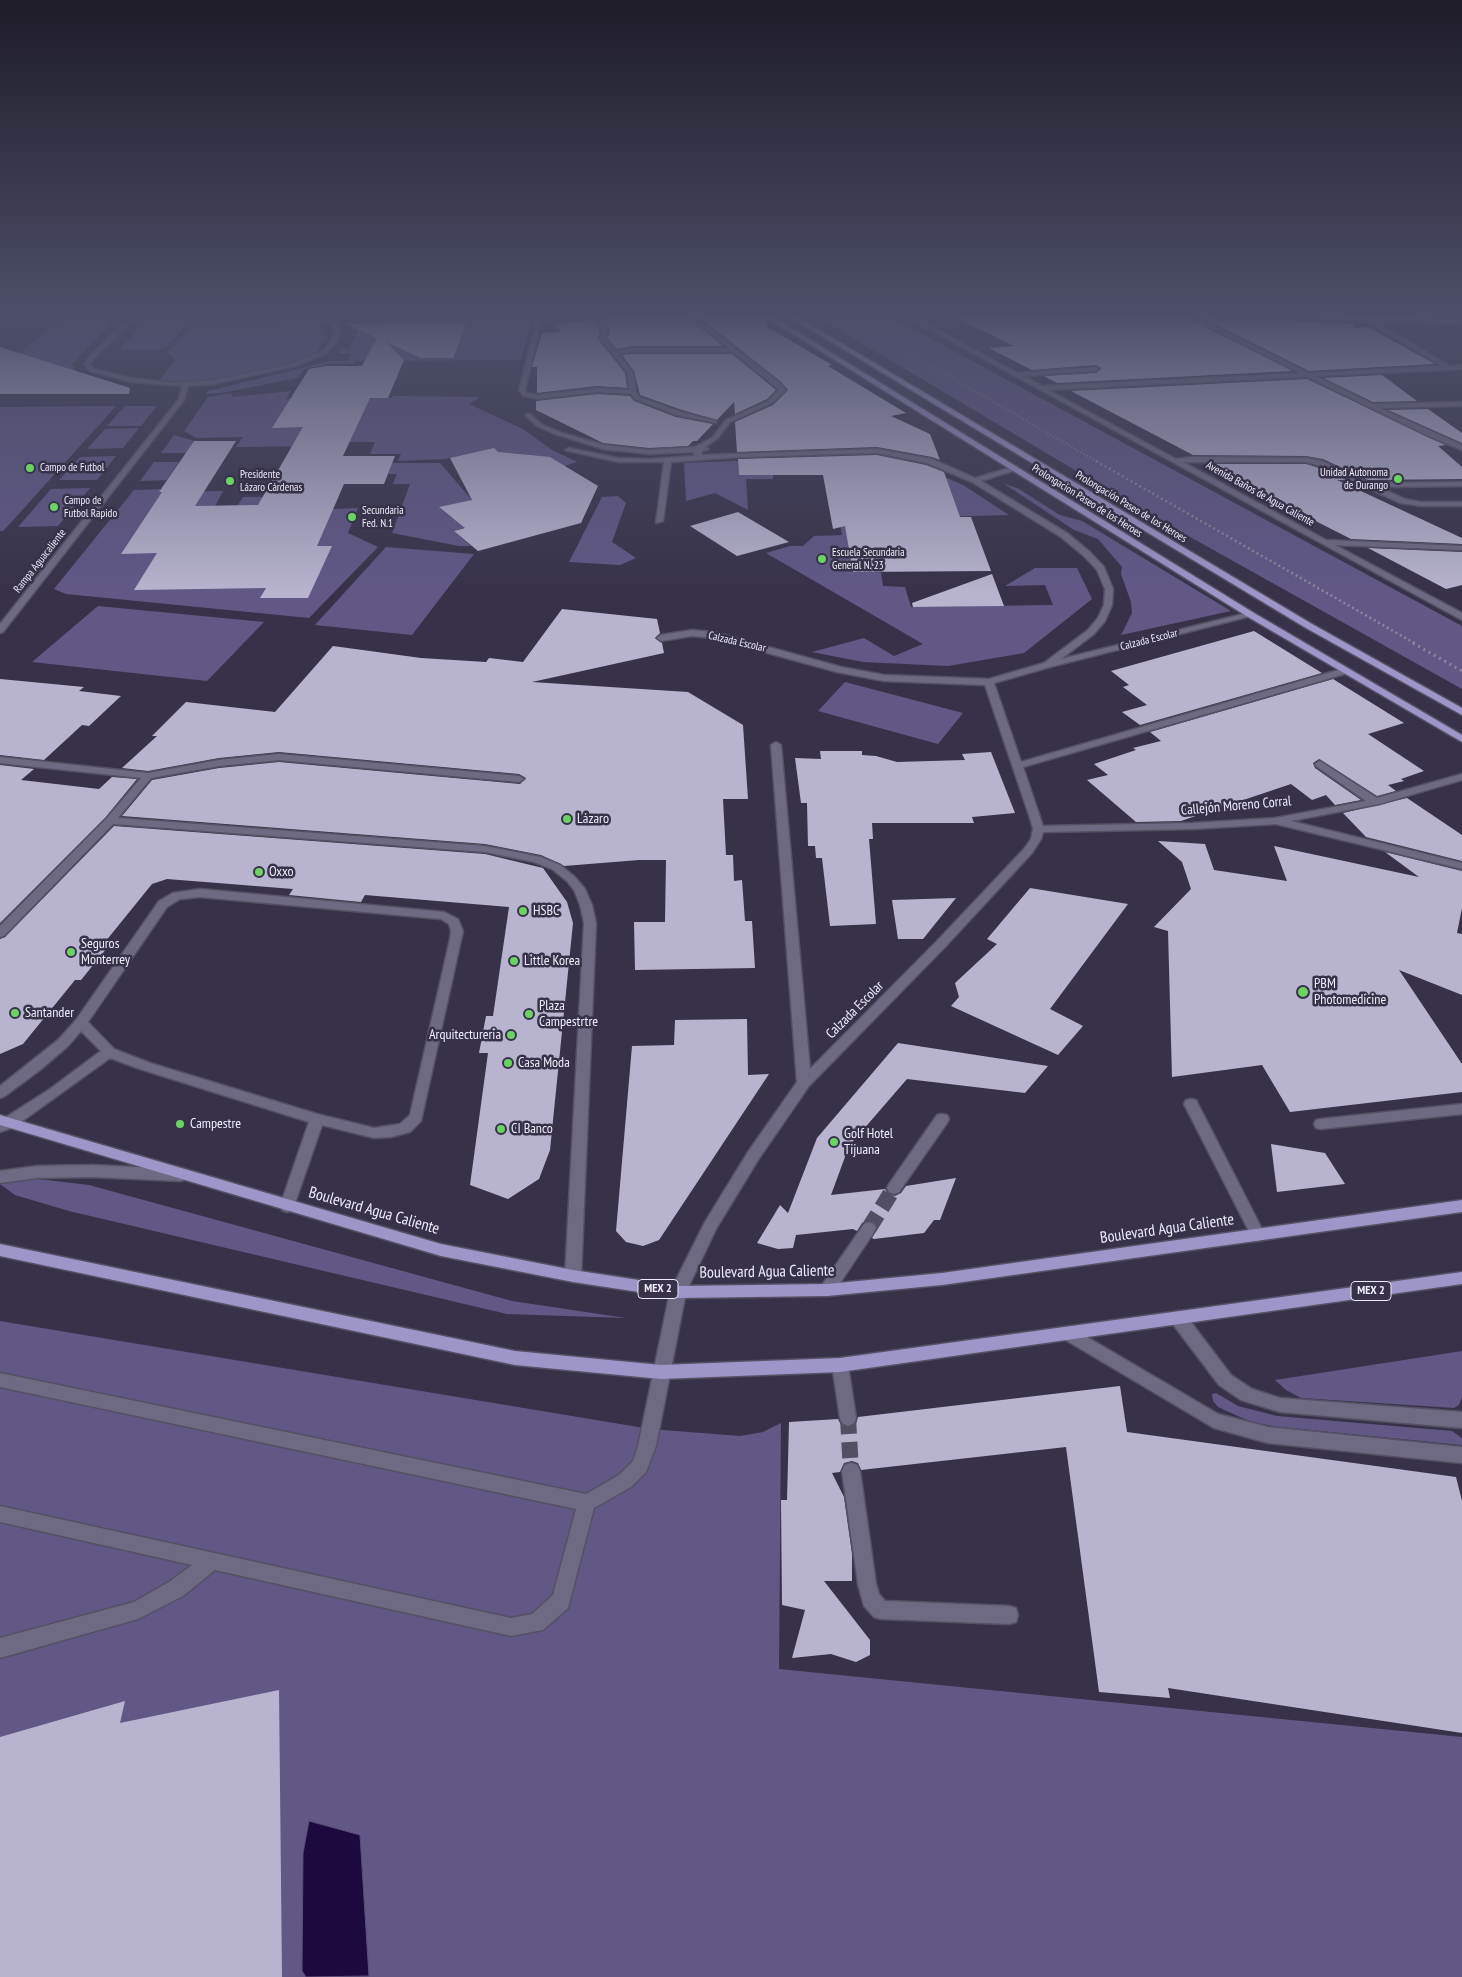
<!DOCTYPE html>
<html>
<head>
<meta charset="utf-8">
<style>
	body { margin:0 }
	canvas { display:block; background:#373249 }
</style>
</head>
<body>
<canvas width="1462" height="1977"></canvas>
<script>
const g = document.querySelector('canvas').getContext('2d');
g.lineJoin = 'round';
function paint(path, color) { g.fillStyle = color; g.fill(path, 'evenodd'); }
const shape = rows => new Path2D(rows.map(r => 'M' + r).join(''));
function stroke(path, color, width, dash) { g.strokeStyle = color; g.lineWidth = width; g.lineCap = dash ? 'butt' : 'round'; g.setLineDash(dash || []); g.stroke(path); }
function write(font, color, halo, rows, align = 'center') {
  g.font = font + ' "PT Sans Narrow",sans-serif'; g.lineWidth = 5; g.setLineDash([]); g.textBaseline = 'middle'; g.strokeStyle = halo; g.fillStyle = color; for (const [text, x, y, turn = 0] of rows) {
    g.save(); g.translate(x, y); g.rotate((+turn || 0) * Math.PI / 180); g.textAlign = isNaN(turn) ? turn : align; if (halo) g.strokeText(text, 0, 0); g.fillText(text, 0, 0); g.restore();
  }
}
const green = shape([
	[70,316,104,316,111,324,73,363,72,365,76,371,14,371,11,361,50,328,62,328,65,326,62,324],
	[287,316,323,320,320,326,327,338,314,355,299,362,210,381,158,382,175,360,167,352,192,326,280,326],
	[517,316,532,319,521,360,356,361,353,364,330,364,304,369,298,378,222,393,205,394,208,391,330,361,347,361,351,354,340,354,341,349,349,348,365,317],
	[816,316,889,316,1462,626,1462,689,1142,510],
	[191,319,165,349,119,350,147,320],
	[291,391,286,399,392,398,393,396,480,397,469,404,523,429,552,450,577,462,564,466,459,456,445,459,398,461,401,454,370,454,375,442,334,442,332,446,236,447,243,437,196,438,184,431,208,397,231,393,232,397],
	[116,406,7,527,3,531,0,531,0,407],
	[125,406,157,406,141,426,107,426],
	[139,428,123,448,87,449,105,429],
	[174,435,194,441,186,453,161,453],
	[116,456,97,480,59,480,80,457],
	[823,457,942,476,963,485,1009,515,932,517,852,474,738,461,739,475,773,475,773,479,746,479,748,510,715,493,686,501,684,463],
	[154,462,179,462,167,480,140,481],
	[392,463,440,463,472,500,440,508,452,518,479,511,487,520,454,531,471,546,459,546,392,533,410,484,393,484,397,474,388,474],
	[1003,483,1019,489,1060,515,1082,521,1231,611,1121,635,1132,613,1131,602,1121,574,1122,567,1098,539,1074,530],
	[90,488,58,526,18,527,51,489],
	[161,489,160,492,223,491,215,506,238,505,243,497,339,496,333,509,358,508,348,533,378,547,309,618,66,594,54,589,134,490],
	[618,496,626,503,612,542,636,558,620,565,569,562,602,497],
	[868,517,850,554,854,572,881,572,883,586,905,587,911,607,1053,605,1045,585,1005,586,1035,568,1077,568,1092,599,1024,653,948,666,863,662,812,652,864,638,894,656,923,644,766,553,790,546,803,546,814,536,842,535,839,518],
	[386,547,474,554,412,635,315,625],
	[98,606,264,622,207,681,32,662],
	[845,682,963,713,938,744,818,711],
	[38,1179,89,1185,512,1301,626,1318,507,1314,69,1211,15,1195,0,1184],
	[0,1321,650,1429,740,1436,763,1432,781,1423,779,1669,1462,1737,1462,1977,0,1977],
	[1462,1351,1462,1397,1459,1405,1454,1408,1301,1398,1286,1390,1275,1380],
	[1216,1393,1238,1406,1277,1416,1452,1431,1462,1438,1462,1445,1279,1427,1251,1422,1218,1407,1213,1401,1212,1394]
]);
const water = shape([
	[309,1821,360,1835,369,1976,306,1977,302,1971,303,1853,309,1821]
]);
const building = shape([
	[643,316,686,316,723,346,632,346,617,349,607,338,610,333,605,319],
	[698,316,762,316,767,320,767,327,832,365,828,366,906,413,891,416,930,434,940,460,932,457,877,447,737,452,735,422,773,405,788,390,781,382],
	[953,316,1184,316,1293,371,1057,383,1044,376,1096,373,1101,368,1096,365,1032,370,989,348,1014,346],
	[1199,316,1214,316,1214,321,1268,320,1352,324,1355,328,1368,327,1435,364,1309,371],
	[595,320,600,334,598,339,625,373,627,388,597,386,537,393,537,367,532,367,542,333,561,332,555,324],
	[467,323,453,358,421,358,386,342,404,360,388,398,370,398,343,456,395,456,384,484,344,484,317,546,332,546,308,598,260,598,266,588,134,590,157,553,121,554,162,492,159,492,194,441,236,441,195,506,258,505,303,427,272,428,309,369,326,366,362,366,377,338,346,324],
	[0,347,130,388,129,394,0,394],
	[632,354,732,354,776,390,767,399,735,414,734,402,717,420,682,410,640,395,634,371,622,355],
	[1382,375,1417,401,1373,402,1323,378],
	[1307,379,1446,445,1438,446,1462,467,1462,479,1368,480,1323,459,1306,456,1193,455,1071,391],
	[597,394,630,396,634,401,676,417,713,424,697,441,693,441,688,446,649,448,603,443,536,410,536,401],
	[1428,409,1462,433,1462,443,1388,410],
	[494,448,498,452,550,457,598,486,581,523,478,551,454,531,465,528,439,507,472,500,450,458],
	[877,455,926,465,944,472,960,517,971,517,991,571,853,572,845,526,833,529,823,475,739,475,738,459],
	[1209,464,1306,464,1316,467,1346,480,1337,480,1462,538,1462,544,1351,539,1231,478,1231,476],
	[738,512,789,542,737,556,690,526],
	[1368,548,1462,552,1462,585,1446,589],
	[992,574,1004,606,913,607,912,603],
	[562,609,657,619,660,633,655,638,662,643,664,653,532,682,688,692,743,725,748,799,723,799,726,855,733,855,734,881,742,880,745,921,752,921,755,968,635,970,634,922,665,922,666,860,639,860,564,866,541,855,485,844,122,816,152,780,219,768,279,762,520,784,526,778,519,774,279,752,219,758,148,771,122,768,157,736,152,736,186,702,275,712,333,646,421,658,486,662,489,658,523,662],
	[1254,631,1322,673,1140,725,1122,712,1147,705,1123,687,1129,685,1111,671],
	[0,679,84,687,79,691,121,696,89,726,82,725,44,760,0,755],
	[1333,679,1404,723,1368,734,1424,771,1401,779,1404,781,1388,785,1396,791,1377,796,1319,759,1313,763,1315,768,1361,800,1335,805,1326,795,1312,800,1291,784,1181,821,1136,822,1087,780,1108,775,1094,764,1136,750,1133,748,1161,741,1150,732],
	[820,751,862,751,862,755,876,756,897,762,965,760,962,754,991,752,1015,813,972,817,974,823,872,823,873,839,869,839,876,924,830,926,822,858,816,858,815,846,808,846,807,803,801,803,795,758,821,759],
	[0,765,34,769,21,780,99,789,112,777,137,779,105,818,0,923],
	[1407,798,1462,835,1462,861,1366,837,1343,813],
	[114,826,485,854,543,868,567,902,573,923,550,1150,539,1179,508,1199,470,1185,488,1053,479,1053,486,1016,493,1016,509,907,365,895,361,902,289,895,293,889,167,879,152,884,101,947,107,948,81,980,75,980,23,1044,0,1054,0,939,5,937],
	[1158,841,1205,844,1214,870,1287,881,1274,846,1419,877,1385,852,1462,871,1462,908,1457,933,1462,934,1462,995,1399,970,1462,1064,1462,1092,1290,1112,1262,1065,1172,1077,1168,931,1154,927,1191,889,1182,862],
	[1030,888,1128,904,1050,1009,1083,1026,1058,1055,951,1006,959,997,955,983,997,944,987,939],
	[956,898,923,939,898,939,892,900],
	[747,1019,748,1075,769,1074,659,1240,643,1246,626,1242,616,1231,632,1046,674,1045,675,1020],
	[898,1043,1048,1066,1025,1093,907,1079,849,1146,831,1195,885,1189,888,1194,895,1196,901,1193,906,1186,956,1178,940,1220,934,1220,924,1233,874,1239,872,1238,878,1227,875,1222,868,1220,862,1223,857,1231,853,1229,796,1235,793,1248,778,1249,757,1243,780,1205,788,1213,817,1138],
	[1271,1144,1325,1153,1345,1184,1277,1192],
	[1120,1386,1127,1432,1456,1477,1462,1501,1462,1733,1168,1688,1170,1698,1099,1692,1066,1447,861,1470,858,1463,852,1461,844,1463,840,1472,832,1473,844,1497,852,1554,852,1581,824,1581,870,1640,870,1655,856,1662,831,1654,792,1658,805,1610,782,1605,781,1500,787,1500,789,1422,838,1419,841,1425,849,1428,856,1424,858,1417],
	[279,1690,282,1977,0,1977,0,1737,125,1701,120,1723]
]);
const minorTunnel = shape([
	[869,1228,894,1188],
	[848,1418,851,1471]
]);
const minor = shape([
	[139,316,149,316,130,323,95,357,90,364,94,369,131,378,173,383,214,380,292,364,323,351,330,342,334,334,332,325,317,316,325,316,337,323,340,334,336,343,327,353,296,366,214,384,188,386,184,400,3,632,0,633,0,624,179,399,182,386,131,382,90,371,84,364,91,355,126,321,139,316],
	[526,316,539,318,570,316,541,321,525,390,527,393,538,395,597,388,629,390,627,372,599,338,602,334,596,316,602,316,608,334,605,338,616,351,632,348,728,348,688,316,695,316,780,383,786,390,772,403,730,422,717,439,705,447,709,449,702,451,702,455,877,449,932,459,975,478,1016,466,1016,470,981,481,1067,533,1090,552,1104,567,1113,589,1112,605,1105,621,1094,634,1061,659,1251,612,1255,615,1050,667,994,683,1021,762,1342,669,1348,669,1350,671,1348,673,1023,767,1043,826,1193,823,1275,818,1366,801,1316,766,1315,764,1320,761,1377,798,1462,774,1462,780,1379,804,1291,821,1462,863,1462,869,1276,824,1193,829,1043,832,1041,839,1032,853,945,947,809,1086,758,1160,716,1229,686,1292,656,1446,646,1472,631,1487,594,1508,568,1608,543,1630,511,1636,215,1570,183,1596,138,1619,0,1658,0,1638,134,1602,169,1582,192,1565,0,1522,0,1506,511,1618,532,1614,553,1595,576,1509,0,1387,0,1373,586,1494,619,1475,633,1461,638,1446,670,1292,705,1222,748,1152,797,1082,771,745,776,742,781,745,810,1069,937,941,1024,849,1031,839,1033,829,1030,818,985,685,884,681,837,672,713,638,692,636,661,641,657,638,661,635,692,630,714,632,841,667,884,675,989,679,1044,663,1088,630,1098,618,1104,605,1105,589,1097,570,1084,556,1061,537,972,482,927,463,877,453,741,457,671,462,663,521,656,523,664,462,618,462,565,450,569,448,618,458,649,459,694,456,694,452,649,454,603,449,555,434,537,426,526,416,526,414,530,414,541,424,559,432,604,445,649,450,695,447,713,437,726,420,768,401,779,390,733,352,632,352,618,354,633,372,636,392,639,397,681,412,716,421,716,423,677,415,635,399,631,394,597,392,538,399,523,396,519,390,536,323,526,316],
	[905,316,913,316,1017,373,1096,367,1099,369,1096,371,1024,376,1042,386,1300,373,1186,316,1194,316,1309,373,1442,366,1364,319,1366,316,1450,366,1462,365,1462,369,1449,370,1316,376,1373,404,1462,402,1462,406,1380,408,1462,445,1462,450,1426,435,1307,377,1048,390,1176,459,1193,457,1306,458,1322,461,1370,483,1462,482,1462,486,1379,487,1405,499,1421,502,1462,502,1462,506,1421,506,1400,503,1317,465,1306,462,1183,462,1326,540,1462,546,1462,550,1335,545,1462,613,1462,620,905,316],
	[279,754,519,776,524,779,519,782,279,760,219,766,151,778,118,818,485,846,541,857,560,865,575,877,585,889,592,905,596,923,581,1276,578,1280,573,1282,568,1280,565,1276,584,923,580,905,574,890,567,881,552,869,534,862,485,852,113,824,4,936,0,937,0,926,106,819,141,778,0,763,0,757,148,773,219,760,279,754],
	[200,889,444,912,458,919,463,931,421,1121,410,1132,391,1137,374,1138,322,1125,294,1206,292,1210,287,1212,282,1210,280,1206,309,1122,140,1069,110,1058,14,1127,0,1132,0,1121,50,1089,101,1051,81,1031,68,1046,40,1070,5,1096,0,1098,0,1086,58,1040,76,1020,159,901,173,893,200,889],
	[200,897,441,919,449,924,451,931,450,939,410,1115,400,1124,374,1128,317,1114,150,1063,114,1049,88,1022,167,907,180,899,200,897],
	[1191,1099,1196,1100,1198,1104,1265,1235,1263,1239,1258,1241,1253,1239,1251,1235,1184,1104,1186,1100,1191,1099],
	[1462,1104,1462,1114,1321,1129,1316,1128,1314,1124,1316,1120,1321,1119,1462,1104],
	[942,1114,947,1115,949,1119,947,1123,899,1192,894,1194,889,1192,887,1188,889,1184,937,1115,942,1114],
	[91,1165,181,1169,186,1171,188,1175,186,1179,181,1181,91,1177,37,1178,0,1183,0,1171,37,1166,91,1165],
	[869,1222,874,1224,876,1228,874,1232,832,1295,827,1296,822,1295,819,1290,822,1285,864,1224,869,1222],
	[1178,1311,1184,1313,1231,1375,1252,1389,1280,1398,1462,1412,1462,1428,1280,1412,1241,1400,1219,1385,1172,1323,1170,1318,1172,1313,1178,1311],
	[1070,1327,1218,1414,1268,1427,1462,1447,1462,1463,1268,1443,1214,1428,1064,1339,1062,1334,1064,1329,1070,1327],
	[840,1358,846,1360,848,1365,856,1418,854,1423,848,1426,842,1423,840,1418,832,1365,834,1360,840,1358],
	[851,1463,857,1465,860,1471,876,1584,879,1594,885,1601,1009,1606,1016,1608,1018,1615,1016,1622,1009,1624,881,1619,874,1617,864,1606,858,1584,842,1471,845,1465,851,1463]
]);
const major = shape([
	[764,316,772,316,1254,613,1462,735,1462,742,1248,617,764,316],
	[788,316,796,316,1312,624,1462,708,1462,715,1306,628,788,316],
	[1313,316,1462,320,1462,324,1316,318,1313,316],
	[0,1115,441,1244,573,1270,678,1286,827,1284,942,1273,1462,1200,1462,1212,942,1285,827,1296,678,1298,573,1282,441,1256,0,1125,0,1115],
	[0,1244,515,1351,661,1365,840,1358,1462,1272,1462,1284,840,1372,661,1379,515,1365,0,1256,0,1244]
]);
const railFar2 = shape([
	[844,316,1098,462]
]);
const railFar1 = shape([
	[1096,461,1416,644]
]);
const rail = shape([
	[1413,643,1462,671]
]);
const markers = [
	[30,468,5,"#6ad364"],
	[1398,479,5,"#6ad364"],
	[230,481,5,"#6ad364"],
	[54,507,5,"#6ad364"],
	[352,517,5,"#6ad364"],
	[822,559,5,"#6ad364"],
	[567,819,5,"#6ad364"],
	[259,872,5,"#6ad364"],
	[523,911,5,"#6ad364"],
	[71,952,5,"#6ad364"],
	[514,961,5,"#6ad364"],
	[1303,992,6,"#6ad364"],
	[15,1013,5,"#6ad364"],
	[529,1014,5,"#6ad364"],
	[511,1035,5,"#6ad364"],
	[508,1063,5,"#6ad364"],
	[180,1124,5,"#6ad364"],
	[501,1129,5,"#6ad364"],
	[834,1142,5,"#6ad364"]
];
const farPoinames = [
	["Campo de Futbol",40,468],
	["Unidad Autonoma",1388,473,"right"],
	["de Durango",1388,486,"right"],
	["Presidente",240,475],
	["Lázaro Cárdenas",240,488],
	["Campo de",64,501],
	["Futbol Rapido",64,514],
	["Secundaria",362,511],
	["Fed. N.1",362,524],
	["Escuela Secundaria",832,553],
	["General N. 23",832,566]
];
const farStreetnames = [
	["Avenida Baños de Agua Caliente",1260,494,29],
	["Prolongacion Paseo de los Heroes",1087,501,32],
	["Prolongación Paseo de los Heroes",1131,507,31],
	["Rampa Aguacaliente",40,561,-52],
	["Calzada Escolar",1149,640,-14],
	["Calzada Escolar",737,642,13]
];
const shields = [
	[658,1289,40],
	[1371,1291,40]
];
const shieldNames = [
	["MEX 2",658,1289],
	["MEX 2",1371,1291]
];
const streetNames = [
	["Callejón Moreno Corral",1236,806,-5],
	["Calzada Escolar",855,1010,-45]
];
const poiNames = [
	["Lázaro",577,819],
	["Oxxo",269,872],
	["HSBC",533,911],
	["Seguros",81,944],
	["Monterrey",81,960],
	["Little Korea",524,961],
	["PBM",1314,984],
	["Photomedicine",1314,1000],
	["Plaza",539,1006],
	["Campestrtre",539,1022],
	["Santander",25,1013],
	["Arquitectureria",501,1035,"right"],
	["Casa Moda",518,1063],
	["Campestre",190,1124],
	["CI Banco",511,1129],
	["Golf Hotel",844,1134],
	["Tijuana",844,1150]
];
const nearStreetnames = [
	["Boulevard Agua Caliente",374,1211,16],
	["Boulevard Agua Caliente",1167,1229,-8],
	["Boulevard Agua Caliente",767,1272,-1]
];
paint(green, '#615886');
paint(water, '#1c0a3f');
stroke(water, '#5b4e77', 1);
paint(building, '#b8b4d0');
stroke(minorTunnel, '#524e64', 16, [16, 8]);
stroke(minor, '#545164', 3);
stroke(major, '#545164', 3);
paint(minor, '#6f6a84');
paint(major, '#9e95c9');
stroke(railFar2, '#8c889b', 2, [1, 2.5]);
stroke(railFar1, '#8c889b', 2.5, [2, 3]);
stroke(rail, '#8c889b', 3, [2, 4]);
const sky = g.createLinearGradient(0, 0, 0, 593);
sky.addColorStop(0, '#1e1c28');
sky.addColorStop(0.53, '#4d4f6a');
sky.addColorStop(1, '#4d4f6a00');
g.fillStyle = sky;
g.fillRect(0, 0, 1462, 593);
for (const [x, y, r, color] of markers) { const dot = new Path2D(); dot.arc(x, y, r, 0, 2 * Math.PI); g.fillStyle = color; g.fill(dot); stroke(dot, '#373249', 2); }
write('11px', '#eeecfb', '#373249', farPoinames, 'left');
write('11px', '#eeecfb', '#373249', farStreetnames);
for (const [x, y, w] of shields) { const box = new Path2D(); box.roundRect(x - w / 2, y - 9.5, w, 19, 4); g.fillStyle = '#373249'; g.fill(box); stroke(box, '#eeecfb', 1); }
write('bold 12px', '#eeecfb', null, shieldNames);
write('14px', '#eeecfb', '#373249', streetNames);
write('14px', '#eeecfb', '#373249', poiNames, 'left');
write('16px', '#eeecfb', '#373249', nearStreetnames);
</script>
</body>
</html>
